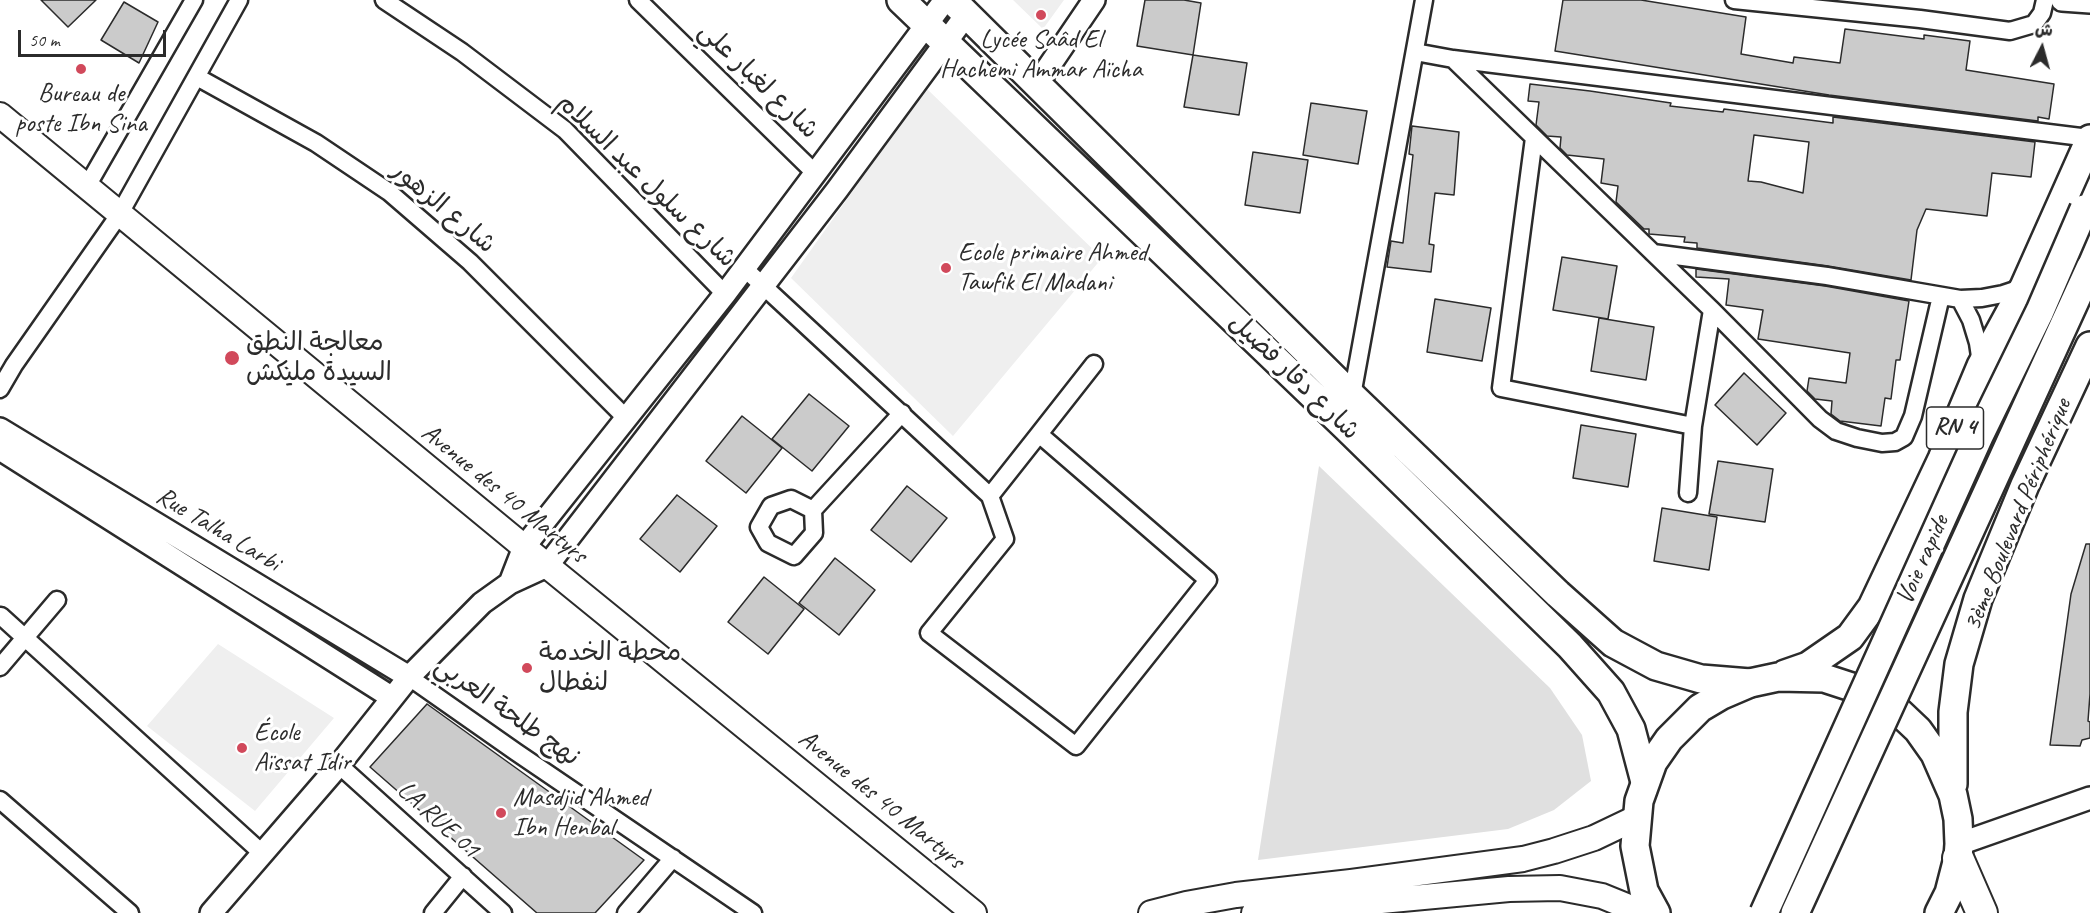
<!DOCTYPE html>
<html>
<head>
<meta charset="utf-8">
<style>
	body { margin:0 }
	#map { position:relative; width:2090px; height:913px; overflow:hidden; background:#fff; font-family:Caveat,"Playpen Sans Arabic",sans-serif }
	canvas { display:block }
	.north { position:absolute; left:2012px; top:18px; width:60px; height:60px; -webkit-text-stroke:4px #fff; paint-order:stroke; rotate:6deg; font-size:16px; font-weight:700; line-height:24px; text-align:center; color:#2b2b2b }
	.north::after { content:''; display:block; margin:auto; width:21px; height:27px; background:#2b2b2b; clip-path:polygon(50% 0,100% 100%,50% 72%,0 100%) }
	.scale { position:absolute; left:18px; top:30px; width:148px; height:27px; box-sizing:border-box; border:3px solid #2b2b2b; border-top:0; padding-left:8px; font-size:18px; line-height:21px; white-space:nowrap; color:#2b2b2b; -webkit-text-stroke:4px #fff; paint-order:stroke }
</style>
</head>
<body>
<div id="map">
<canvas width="2090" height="913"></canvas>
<div class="north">ش</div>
<div class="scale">50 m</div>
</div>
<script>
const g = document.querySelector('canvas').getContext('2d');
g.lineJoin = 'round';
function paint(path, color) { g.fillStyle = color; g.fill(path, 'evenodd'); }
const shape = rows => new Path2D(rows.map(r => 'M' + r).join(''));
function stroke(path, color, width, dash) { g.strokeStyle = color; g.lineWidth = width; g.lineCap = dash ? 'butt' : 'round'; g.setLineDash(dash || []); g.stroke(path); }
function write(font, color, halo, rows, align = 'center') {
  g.font = font + ' Caveat,"Playpen Sans Arabic",sans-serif'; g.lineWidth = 6; g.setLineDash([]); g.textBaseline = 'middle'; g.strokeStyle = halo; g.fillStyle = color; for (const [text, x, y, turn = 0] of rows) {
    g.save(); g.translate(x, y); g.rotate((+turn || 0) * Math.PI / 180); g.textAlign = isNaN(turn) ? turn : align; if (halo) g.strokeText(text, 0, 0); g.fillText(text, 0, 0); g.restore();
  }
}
const built = shape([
	[1013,0,1064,0,1043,29],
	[926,88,1102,258,953,436,791,278],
	[218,644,334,718,255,811,147,726]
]);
const green = shape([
	[1319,466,1550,688,1582,735,1591,781,1554,810,1508,829,1258,860]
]);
const building = shape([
	[41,0,96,0,68,27,41,0],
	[1145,0,1184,0,1201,3,1193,55,1137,46,1145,0],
	[1563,0,1641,0,1746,17,1741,54,1793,63,1794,57,1840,63,1845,29,1924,39,1924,35,1970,41,1966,70,2054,84,2049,119,2038,117,2038,121,1829,95,1555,51,1563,0],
	[124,2,158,22,139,63,101,40,124,2],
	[1193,55,1247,63,1239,115,1184,107,1193,55],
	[1530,84,1590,91,1671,103,1670,106,1723,112,1724,109,1833,123,1833,117,2035,142,2031,177,1992,173,1987,216,1926,209,1917,230,1911,280,1828,266,1697,248,1697,243,1684,242,1685,237,1649,234,1649,229,1644,229,1616,202,1618,186,1601,183,1604,159,1567,155,1560,148,1561,137,1547,136,1536,125,1539,102,1528,101,1530,84],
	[1754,135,1809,142,1803,193,1761,182,1748,181,1754,135],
	[1311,103,1367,111,1358,164,1303,155,1311,103],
	[1412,126,1459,132,1454,195,1435,193,1429,244,1434,245,1431,272,1387,267,1391,241,1403,243,1413,155,1409,154,1412,126],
	[1253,152,1308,160,1300,213,1245,205,1253,152],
	[1562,257,1617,266,1608,319,1553,310,1562,257],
	[1696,269,1825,286,1909,301,1900,360,1896,360,1891,399,1885,398,1881,426,1840,421,1831,414,1832,401,1815,399,1807,391,1809,378,1846,383,1850,353,1758,339,1763,310,1726,305,1729,279,1696,277,1696,269],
	[1435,299,1491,308,1482,361,1427,352,1435,299],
	[1599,318,1654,327,1646,380,1591,371,1599,318],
	[1744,373,1786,413,1757,445,1715,405,1744,373],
	[809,394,849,426,812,471,772,439,809,394],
	[742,416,782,448,746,493,706,461,742,416],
	[1581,425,1636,434,1628,487,1573,478,1581,425],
	[1718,461,1773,469,1765,522,1709,514,1718,461],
	[907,486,947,518,911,562,871,530,907,486],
	[677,495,717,526,680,572,640,539,677,495],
	[1662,508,1717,517,1709,570,1654,561,1662,508],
	[2086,544,2090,544,2090,694,2088,721,2090,722,2090,738,2082,740,2080,746,2050,745,2071,594,2086,544],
	[835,558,875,590,839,635,799,603,835,558],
	[764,577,804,609,768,654,728,622,764,577],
	[427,704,644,860,595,913,537,913,370,767,427,704]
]);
const minor = shape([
	[384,0,462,52,565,130,725,294],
	[638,0,816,174],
	[1734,0,1920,19,2010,31,2034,24,2042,13,2045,0],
	[1415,52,1453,59,2090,138],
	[1453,59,1712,310,1820,419,1836,431,1857,438,1882,443,1895,442,1904,437,1913,416,1941,296],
	[197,77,316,143,389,192,470,262,626,418],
	[1534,138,1501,388,1693,426],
	[86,188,194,0],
	[1653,253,1827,276,1960,299,1982,298,2003,294,2024,287],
	[745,269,990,496,1005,539,929,633,1076,746,1208,580,1039,434,990,496],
	[1960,299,1971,320,1978,343,1981,363],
	[0,389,14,365,119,215,239,0],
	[1351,401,1424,0],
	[1039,434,1094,364],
	[1688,493,1693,426,1712,310],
	[813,510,814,533,794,556,768,543,759,527,771,506,791,499,813,510,902,413],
	[1,616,263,854],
	[0,667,57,600],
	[409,677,516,752,753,913],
	[339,765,503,913],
	[0,800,130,913],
	[433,913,463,876],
	[626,913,673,858]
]);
const tertiary = shape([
	[2062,0,2090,2],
	[1037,84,1094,0],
	[0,429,409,677],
	[0,449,391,697],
	[510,583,524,547,725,294,945,0],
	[1959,844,2090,798],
	[211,913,339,765,409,677,482,603,510,583,547,566,837,190,966,15]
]);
const secondary = shape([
	[0,115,524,547,974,913],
	[1151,913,1186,904,1236,895,1351,882,1523,859,1554,851,1594,838,1638,817],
	[1254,913,1509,889,1560,888,1602,896,1634,909,1640,913]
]);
const primary = shape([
	[901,0,1347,428,1570,646,1611,692,1631,729,1645,782],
	[952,0,1352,396,1558,594,1613,643,1656,666,1701,679,1750,683]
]);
const trunk = shape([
	[1785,674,1808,666,1850,637,1872,607,1942,459,1981,366,2024,287,2090,139],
	[1953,784,1953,712,1959,664,1978,599,2025,485,2090,346],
	[1656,913,1644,891,1635,846,1639,801,1653,762,1669,739,1700,708,1722,695,1750,683,1778,677,1824,678,1867,692,1899,712,1918,730,1935,754,1953,795,1958,819,1959,844,1958,858,1949,893,1939,913]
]);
const motorway = shape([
	[1958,858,1982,913]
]);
const trunkBridge = shape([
	[1764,913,1980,434,2040,311,2084,209],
	[1795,913,2090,268]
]);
const markers = [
	[1041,15,6,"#d1495b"],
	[81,69,6,"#d1495b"],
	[946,268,6,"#d1495b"],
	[232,358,8,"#d1495b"],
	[527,668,6,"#d1495b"],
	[242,748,6,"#d1495b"],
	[501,813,6,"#d1495b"]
];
const shields = [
	[1955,428,57]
];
const shieldNames = [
	["RN 4",1955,428]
];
const poiNames = [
	["Lycée Saâd El",1041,40,"center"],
	["Hachemi Ammar Aïcha",1041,70,"center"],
	["Bureau de",81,94,"center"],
	["poste Ibn Sina",81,124,"center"],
	["Ecole primaire Ahmed",958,253],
	["Tawfik El Madani",958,283],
	["معالجة النطق",246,343],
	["السيدة مليكش",246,373],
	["محطة الخدمة",539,653],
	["لنفطال",539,683],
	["École",254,733],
	["Aïssat Idir",254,763],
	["Masdjid Ahmed",513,798],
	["Ibn Henbal",513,828]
];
const streetNames = [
	["شارع لغبار علي",758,81,44],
	["شارع سلول عبد السلام",646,181,44],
	["شارع الزهور",443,208,40],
	["شارع دقار فضيل",1294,377,44],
	["Avenue des 40 Martyrs",504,494,39],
	["3ème Boulevard Périphérique",2018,515,-68],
	["Rue Talha Larbi",218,530,31],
	["Voie rapide",1923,560,-66],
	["نهج طلحة العربي",507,712,35],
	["Avenue des 40 Martyrs",881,800,39],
	["LA RUE 01",438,820,42]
];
paint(built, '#efefef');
paint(green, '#e0e0e0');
paint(building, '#cbcbcb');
stroke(building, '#2b2b2b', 1.5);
stroke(minor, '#2b2b2b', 21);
stroke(tertiary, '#2b2b2b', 26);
stroke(secondary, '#2b2b2b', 28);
stroke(primary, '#2b2b2b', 32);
stroke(trunk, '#2b2b2b', 32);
stroke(motorway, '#2b2b2b', 34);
stroke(minor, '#fff', 16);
stroke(tertiary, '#fff', 21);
stroke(secondary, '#fff', 24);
stroke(primary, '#fff', 27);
stroke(trunk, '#fff', 27);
stroke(motorway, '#fff', 30);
stroke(trunkBridge, '#2b2b2b', 32, []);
stroke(trunkBridge, '#fff', 27);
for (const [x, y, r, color] of markers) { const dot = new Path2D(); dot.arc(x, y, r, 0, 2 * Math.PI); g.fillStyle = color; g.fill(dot); stroke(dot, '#fff', 2); }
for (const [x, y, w] of shields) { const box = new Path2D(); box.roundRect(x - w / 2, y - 21, w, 42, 4.5); g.fillStyle = '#fff'; g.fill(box); stroke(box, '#2b2b2b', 1.5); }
write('bold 24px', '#2b2b2b', null, shieldNames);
write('26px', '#2b2b2b', '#fff', poiNames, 'left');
write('26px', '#2b2b2b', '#fff', streetNames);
</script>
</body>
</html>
